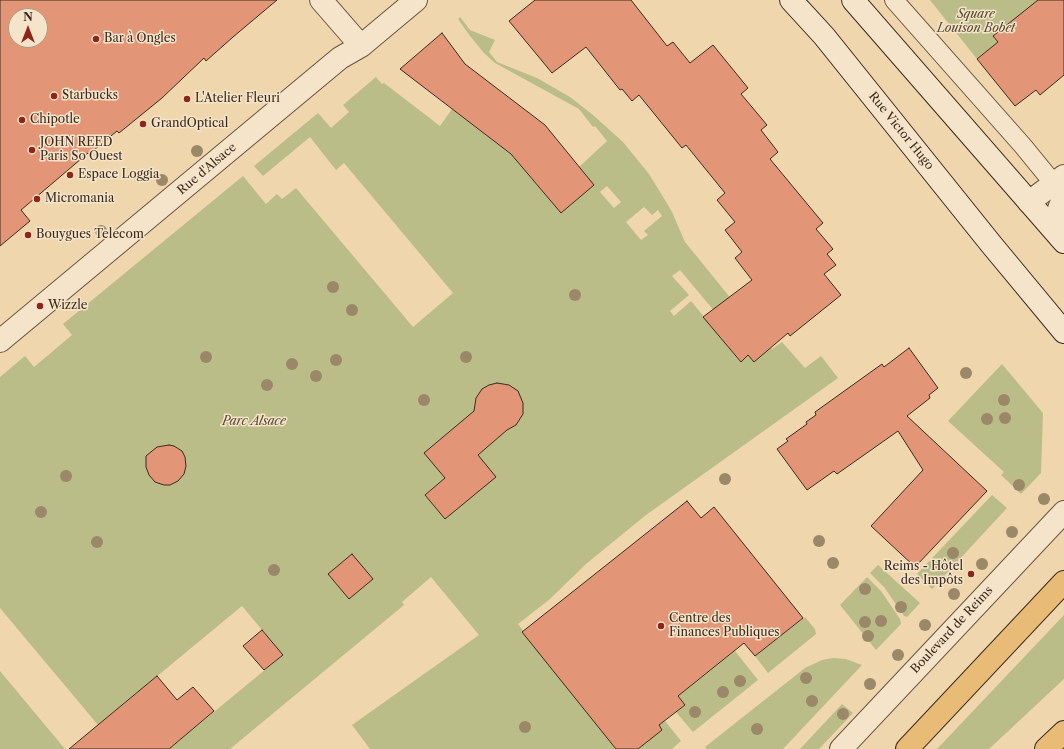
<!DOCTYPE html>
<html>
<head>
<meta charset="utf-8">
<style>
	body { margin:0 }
	#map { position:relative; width:1064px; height:749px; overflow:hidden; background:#efd6ac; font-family:"Libre Caslon Text",serif }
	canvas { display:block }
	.north { position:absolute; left:8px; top:8px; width:40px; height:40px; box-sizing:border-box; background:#f5e4c9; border:1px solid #ab9a85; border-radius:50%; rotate:0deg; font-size:11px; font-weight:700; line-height:16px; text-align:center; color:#3b2b1e }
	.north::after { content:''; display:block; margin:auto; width:14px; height:18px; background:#8f2418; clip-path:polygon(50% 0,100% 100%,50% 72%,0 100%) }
</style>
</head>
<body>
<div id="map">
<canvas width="1064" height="749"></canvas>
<div class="north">N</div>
</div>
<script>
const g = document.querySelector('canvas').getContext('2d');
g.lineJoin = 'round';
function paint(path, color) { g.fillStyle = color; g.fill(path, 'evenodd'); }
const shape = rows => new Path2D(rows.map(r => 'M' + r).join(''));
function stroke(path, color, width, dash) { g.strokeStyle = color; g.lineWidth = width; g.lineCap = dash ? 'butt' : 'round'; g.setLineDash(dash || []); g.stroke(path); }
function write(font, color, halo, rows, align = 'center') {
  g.font = font + ' "Libre Caslon Text",serif'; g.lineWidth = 3; g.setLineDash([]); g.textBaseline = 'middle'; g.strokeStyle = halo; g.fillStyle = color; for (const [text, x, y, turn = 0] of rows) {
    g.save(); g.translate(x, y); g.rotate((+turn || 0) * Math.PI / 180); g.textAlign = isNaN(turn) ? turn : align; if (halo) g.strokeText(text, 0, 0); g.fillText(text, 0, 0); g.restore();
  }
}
const green = shape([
	[930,0,1050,0,993,36,998,42,977,59],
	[460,17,470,30,495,40,489,52,497,62,537,78,570,97,593,115,623,142,649,174,665,200,672,212,685,242,772,349,782,342,805,368,821,356,838,378,646,515,586,564,550,599,518,624,616,749,370,749,352,725,479,635,431,577,402,602,404,605,230,749,169,749,283,655,242,606,98,725,0,608,0,377,25,356,34,367,72,335,63,324,243,176,266,204,277,194,282,199,296,188,413,327,453,293,344,163,336,170,310,137,263,176,254,166,318,113,331,128,349,112,343,105,376,77,382,84,384,83,440,126,452,109,511,154,561,213,594,185,579,167,607,141,595,126,593,127,579,109,495,63,484,53,470,36,458,19],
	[607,186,621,202,614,208,600,192],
	[644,207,652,215,658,210,662,216,644,231,648,235,641,240,626,222],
	[680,270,745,348,754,362,748,355,740,361,691,301,674,316,670,311,689,295,672,276],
	[1002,364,1043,413,1041,473,1021,494,1001,475,1004,472,948,421],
	[992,495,1007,508,932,589,917,574],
	[878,565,920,603,907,617,904,616,884,587,870,573],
	[867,577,881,591,900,619,901,624,876,650,840,605],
	[1064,615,1064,679,989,749,937,749],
	[805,617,815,629,816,634,768,673,755,656],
	[735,651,758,680,693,732,676,712,685,705,678,696],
	[833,658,846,659,862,665,783,749,707,749,705,747,805,668,822,660],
	[0,671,65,749,0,749],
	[842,704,853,713,819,749,800,749],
	[665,721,681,741,672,749,638,749,662,730,659,725]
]);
const building = shape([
	[0,0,277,0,233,37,206,61,204,58,162,98,119,133,117,131,89,154,88,153,21,210,30,221,0,246,0,0],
	[16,16,40,16,40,40,16,40,16,16],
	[535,0,631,0,667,46,673,42,690,63,713,45,748,88,741,94,767,125,761,130,778,152,770,159,823,223,816,229,833,249,827,254,836,265,824,274,841,295,790,336,788,333,754,362,748,355,741,362,703,317,752,280,735,258,742,252,725,230,735,222,717,200,725,193,686,145,682,148,639,95,632,101,622,89,620,90,586,47,552,73,509,21,535,0],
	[1038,0,1064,0,1064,75,1040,95,1036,90,1015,106,977,59,998,42,993,36,1038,0],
	[442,33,465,64,545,125,594,185,561,213,511,154,400,69,442,33],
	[909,348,938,388,929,395,930,398,907,416,987,491,915,567,871,526,923,470,898,431,837,474,834,471,807,490,777,449,788,441,786,439,807,424,806,422,816,415,815,412,882,364,884,367,909,348],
	[497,383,509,385,518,391,523,403,523,414,516,425,507,430,478,455,496,477,445,519,425,495,445,478,424,453,474,411,476,398,482,389,489,385,497,383],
	[169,445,174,446,182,451,185,457,186,466,184,474,178,481,170,485,164,485,155,482,149,475,146,467,146,456,157,447,169,445],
	[687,501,701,518,714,507,803,618,755,656,744,643,678,696,685,705,659,725,662,730,638,749,616,749,522,632,687,501],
	[352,554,373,579,349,599,328,574,352,554],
	[262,630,283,655,264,670,243,646,262,630],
	[157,676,177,700,193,687,214,711,169,749,69,749,157,676]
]);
const lane = shape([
	[894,0,1023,146,1054,184,1059,196]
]);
const street = shape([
	[321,0,361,46],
	[1029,202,1064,176],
	[1060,237,1058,228,1058,212,1060,206,1064,203],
	[0,341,340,58,361,46,416,0],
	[841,749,1064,512]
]);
const secondary = shape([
	[791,0,824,36,991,244,1064,332],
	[853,0,1064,242]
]);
const highway = shape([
	[907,749,1064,582],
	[1046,749,1064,732]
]);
const trees = [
	[197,151],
	[162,180],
	[101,231],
	[333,287],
	[575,295],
	[352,310],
	[206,357],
	[466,357],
	[336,360],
	[292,364],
	[966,373],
	[316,376],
	[267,385],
	[424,400],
	[1004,400],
	[1005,418],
	[987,419],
	[66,476],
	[725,479],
	[1019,485],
	[1044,499],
	[41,512],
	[1012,532],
	[819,541],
	[97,542],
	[953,553],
	[833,563],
	[982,564],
	[939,566],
	[274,570],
	[865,589],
	[954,594],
	[901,607],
	[881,621],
	[865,622],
	[925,625],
	[868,636],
	[898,655],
	[806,678],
	[740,681],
	[870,684],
	[723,692],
	[812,701],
	[695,712],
	[843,714],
	[525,727],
	[757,729]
];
const markers = [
	[96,39,4,"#8f2418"],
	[54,96,4,"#8f2418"],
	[187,99,4,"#8f2418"],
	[22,120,4,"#8f2418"],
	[143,124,4,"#8f2418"],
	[32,150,4,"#8f2418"],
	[70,175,4,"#8f2418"],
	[37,199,4,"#8f2418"],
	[28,235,4,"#8f2418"],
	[40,306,4,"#8f2418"],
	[971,574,4,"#8f2418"],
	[661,626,4,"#8f2418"]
];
const parkNames = [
	["Square",976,15],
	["Louison Bobet",976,29],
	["Parc Alsace",254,422]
];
const poiNames = [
	["Bar à Ongles",104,39],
	["Starbucks",62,96],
	["L'Atelier Fleuri",195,99],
	["Chipotle",30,120],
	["GrandOptical",151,124],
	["JOHN REED",40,143],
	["Paris So Ouest",40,157],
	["Espace Loggia",78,175],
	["Micromania",45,199],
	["Bouygues Telecom",36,235],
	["Wizzle",48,306],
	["Reims - Hôtel",963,567,"right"],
	["des Impôts",963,581,"right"],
	["Centre des",669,619],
	["Finances Publiques",669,633]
];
const streetNames = [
	["Rue Victor Hugo",901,131,51],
	["Rue d'Alsace",207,169,-40],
	["Boulevard de Reims",952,630,-47]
];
paint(green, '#bbbd88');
paint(building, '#e39578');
stroke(building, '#3b2b1e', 1);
stroke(lane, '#685642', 20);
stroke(street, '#685642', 24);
stroke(secondary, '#3b2b1e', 24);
stroke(highway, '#3b2b1e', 24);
stroke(lane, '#f5e4c9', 18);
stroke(street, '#f5e4c9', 22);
stroke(secondary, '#f5e4c9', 22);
stroke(highway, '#e8bb76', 22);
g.fillStyle = '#9a8869';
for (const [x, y] of trees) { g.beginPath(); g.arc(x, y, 6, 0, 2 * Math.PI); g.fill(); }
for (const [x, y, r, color] of markers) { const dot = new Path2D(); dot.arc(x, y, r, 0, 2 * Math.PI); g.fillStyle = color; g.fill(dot); stroke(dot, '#f5e4c9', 1.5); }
write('italic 12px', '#554833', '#f5e4c9', parkNames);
write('12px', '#3b2b1e', '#f5e4c9', poiNames, 'left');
write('12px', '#3b2b1e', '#f5e4c9', streetNames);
</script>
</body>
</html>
